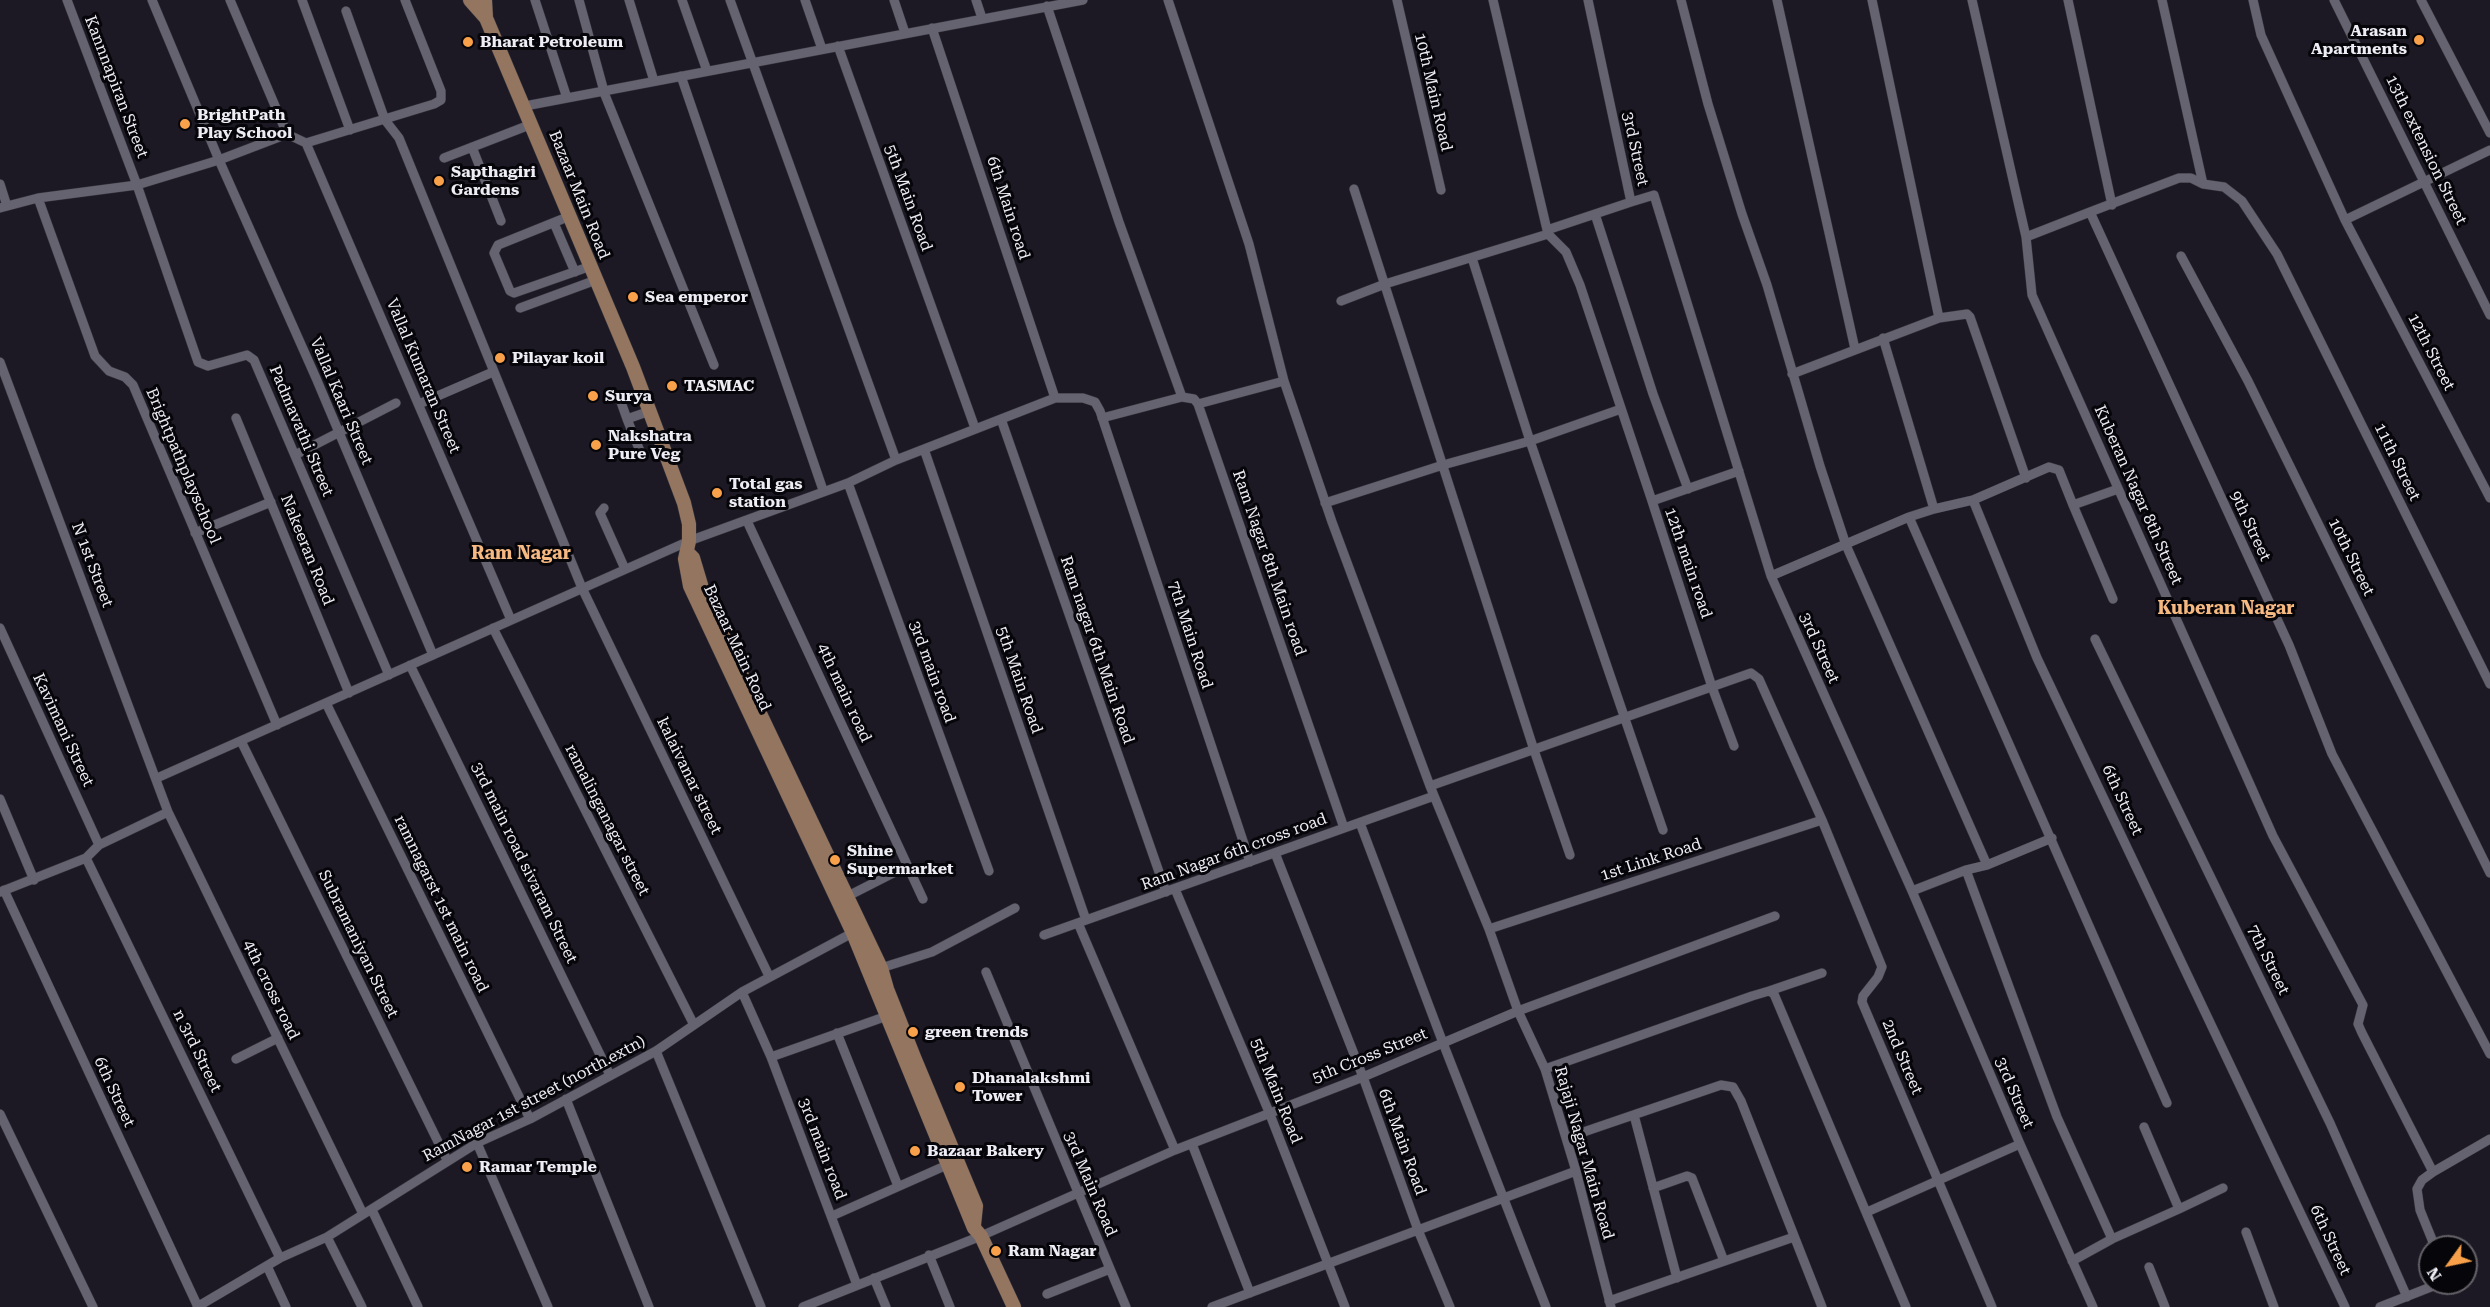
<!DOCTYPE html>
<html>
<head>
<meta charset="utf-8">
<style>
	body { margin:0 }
	#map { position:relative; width:2490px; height:1307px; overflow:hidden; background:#1c1924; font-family:"Roboto Serif",serif }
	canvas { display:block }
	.north { position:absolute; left:2418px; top:1235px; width:60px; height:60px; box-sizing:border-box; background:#060509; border:2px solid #636167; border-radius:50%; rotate:237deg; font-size:16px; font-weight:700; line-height:24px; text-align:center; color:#eeecf4 }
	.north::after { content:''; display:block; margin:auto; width:21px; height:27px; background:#f8a14a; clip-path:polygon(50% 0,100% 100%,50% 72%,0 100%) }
</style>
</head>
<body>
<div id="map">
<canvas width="2490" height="1307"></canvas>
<div class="north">N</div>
</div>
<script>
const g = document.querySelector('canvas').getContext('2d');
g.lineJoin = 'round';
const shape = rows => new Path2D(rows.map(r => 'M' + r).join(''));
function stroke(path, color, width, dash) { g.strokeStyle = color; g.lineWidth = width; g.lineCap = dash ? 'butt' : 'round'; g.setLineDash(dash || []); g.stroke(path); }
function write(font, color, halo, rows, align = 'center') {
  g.font = font + ' "Roboto Serif",serif'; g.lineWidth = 6; g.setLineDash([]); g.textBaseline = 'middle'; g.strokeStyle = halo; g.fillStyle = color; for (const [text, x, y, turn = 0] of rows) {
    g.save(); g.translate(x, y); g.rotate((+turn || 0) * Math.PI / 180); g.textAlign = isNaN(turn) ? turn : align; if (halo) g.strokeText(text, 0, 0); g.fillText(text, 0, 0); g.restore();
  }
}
const street = shape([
	[67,0,137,185,198,362,208,366,247,355,254,360,389,675],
	[152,0,219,160,316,378,433,655],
	[230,0,287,134],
	[302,0,350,130],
	[535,0,567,98],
	[579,0,605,95,714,365],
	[629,0,654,81],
	[682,0,707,71],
	[730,0,896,460],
	[805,0,822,49],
	[894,0,905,33],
	[976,0,982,18],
	[1168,0,1249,244,1284,381,1198,404],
	[1397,0,1441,190],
	[1493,0,1548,234,1566,252,1580,285,1652,501],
	[1588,0,1631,202,1654,195,1771,576,1912,891,2020,1144,2093,1307],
	[1681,0,1708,104,1742,214,1767,285,1820,466,1846,545,1987,865],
	[1777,0,1855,349],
	[1872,0,1939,318],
	[1972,0,2026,237,2032,295,2273,836,2363,1005,2358,1024,2362,1033,2433,1172],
	[2068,0,2112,205],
	[2162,0,2203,184],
	[2253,0,2261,35,2345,220,2490,498],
	[2334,0,2490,315],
	[2421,0,2490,133],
	[1047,6,1119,222,1182,397],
	[346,11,385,120,399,138,582,588,769,976],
	[932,28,1055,398],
	[838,46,975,428],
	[681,76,823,490],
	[525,106,1083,0],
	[306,143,511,620],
	[472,147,501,221],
	[444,158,532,124],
	[0,184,7,206],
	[1354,189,1534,750,1570,855],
	[38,198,95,356,109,371,125,377,133,385,277,725],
	[0,208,38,198,137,185,219,160,287,134,306,143,434,104,441,100,441,91,405,0],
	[1595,214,1653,394,1688,489],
	[570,216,498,245,494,253,510,291,514,293,591,266],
	[2345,220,2490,150],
	[554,223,575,272],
	[1547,230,1631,202],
	[2026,237,2090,212],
	[2181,256,2248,381,2490,873],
	[1472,258,1530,441,1663,830],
	[1341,301,1385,284,1548,234],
	[520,308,596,280],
	[1883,338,1934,509,1973,500,2037,658,2345,1307],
	[0,362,168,812,363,1214],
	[1792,374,1939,318,1967,314,1970,317,2026,478],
	[1284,381,1332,522,1430,786],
	[621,402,627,419,650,411],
	[419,404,493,372],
	[236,418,349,693],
	[1102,418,1182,397,1194,399,1198,404,1344,828],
	[627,419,640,451],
	[1001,419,1166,892],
	[924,449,1086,920],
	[295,455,396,403],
	[848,483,989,871],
	[1973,500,2049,467,2059,470,2073,505,2118,489],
	[1325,503,1443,465,1530,441,1621,409],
	[2073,505,2113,599],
	[604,508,600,513,625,569],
	[1934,509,1909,517,2167,1103],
	[747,521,923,899],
	[195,533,271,502],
	[1771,576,1909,517],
	[0,628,99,845],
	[493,628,694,1025],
	[2095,639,2330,1123,2407,1297],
	[410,665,610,1075],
	[2490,684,2277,254,2242,201,2224,187,2203,184,2191,178,2179,178,2090,212,2289,645,2332,754,2490,1054],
	[326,703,530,1119],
	[241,741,447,1160],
	[1734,746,1712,687,1652,501,1739,471],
	[157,778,689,541,848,483,896,460,1055,398,1083,398,1095,402,1100,411,1250,862],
	[0,799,34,880],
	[1360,823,1443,1043,1546,1307],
	[1275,853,1363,1077,1418,1230,1450,1307],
	[86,858,280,1258],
	[1966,870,2057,1117,2112,1239],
	[1175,889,1269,1112,1345,1307],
	[4,890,198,1307],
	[1912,891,1966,870,1987,865,2052,838],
	[0,892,86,858,99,845,168,812],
	[848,896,907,866],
	[1078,923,1175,1150],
	[1489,929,1822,820],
	[1044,935,1434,796],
	[881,968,932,952,1015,908],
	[986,972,1126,1307],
	[1769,991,1822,973],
	[742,992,771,1057,857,1285],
	[837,1033,898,1186],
	[656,1051,761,1307],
	[771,1057,887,1016],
	[236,1059,278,1038],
	[1545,1069,1752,996,1769,991,1774,994,1906,1307],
	[566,1099,649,1307],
	[0,1114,93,1307],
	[1634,1115,1677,1278],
	[1566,1138,1721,1085,1733,1087,1741,1101,1822,1307],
	[477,1143,548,1307],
	[1192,1144,1250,1293],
	[1653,1188,1687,1176,1692,1178,1724,1261],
	[2179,1209,2223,1188],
	[372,1210,418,1307],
	[1867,1212,2020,1144],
	[832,1216,947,1165],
	[2246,1232,2274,1307],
	[327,1237,362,1307],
	[2435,1247,2420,1210,2417,1189,2422,1180,2433,1172,2490,1139],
	[929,1255,950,1307],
	[2072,1261,2112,1239,2179,1209,2144,1127],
	[267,1266,286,1307],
	[2149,1267,2165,1307],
	[874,1278,886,1307],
	[1047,1294,1110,1269],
	[1609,1301,1794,1237],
	[197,1307,280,1258,327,1237,477,1143,530,1119,656,1051,742,992,856,931],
	[803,1307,981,1236,1175,1150,1363,1077,1518,1011,1775,916],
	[1212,1307,1576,1171],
	[1611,1307,1576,1171,1545,1069,1518,1011,1489,929,1430,786,1751,673,1759,679,1822,820,1882,967,1878,977,1863,996,1862,1002,1992,1307],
	[2380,1307,2441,1283]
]);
const secondary = shape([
	[470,0,486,18],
	[485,0,486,18,633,367,684,503,689,524,689,541,685,559,690,586,853,933,974,1228,981,1236,1014,1307],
	[687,552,693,558,705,598,881,968,887,989,914,1057,976,1206,974,1225]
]);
const markers = [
	[2419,40,6,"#f8a14a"],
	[468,42,6,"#f8a14a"],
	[185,124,6,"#f8a14a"],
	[439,181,6,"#f8a14a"],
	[633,297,6,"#f8a14a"],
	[500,358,6,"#f8a14a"],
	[672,386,6,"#f8a14a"],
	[593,396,6,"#f8a14a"],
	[596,445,6,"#f8a14a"],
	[717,493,6,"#f8a14a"],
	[835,860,6,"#f8a14a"],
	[913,1032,6,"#f8a14a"],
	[960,1087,6,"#f8a14a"],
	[915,1151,6,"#f8a14a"],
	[467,1167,6,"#f8a14a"],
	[996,1251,6,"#f8a14a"]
];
const poiNames = [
	["Arasan",2407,31,"right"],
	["Apartments",2407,49,"right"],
	["Bharat Petroleum",480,42],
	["BrightPath",197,115],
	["Play School",197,133],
	["Sapthagiri",451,172],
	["Gardens",451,190],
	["Sea emperor",645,297],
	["Pilayar koil",512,358],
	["TASMAC",684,386],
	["Surya",605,396],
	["Nakshatra",608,436],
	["Pure Veg",608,454],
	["Total gas",729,484],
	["station",729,502],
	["Shine",847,851],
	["Supermarket",847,869],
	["green trends",925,1032],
	["Dhanalakshmi",972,1078],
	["Tower",972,1096],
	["Bazaar Bakery",927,1151],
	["Ramar Temple",479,1167],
	["Ram Nagar",1008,1251]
];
const streetNames = [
	["Kannnapiran Street",116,87,69],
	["10th Main Road",1433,92,77],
	["3rd Street",1635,149,78],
	["13th extension Street",2426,150,64],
	["Bazaar Main Road",579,195,68],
	["5th Main Road",908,198,70],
	["6th Main road",1008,208,72],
	["12th Street",2431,352,63],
	["Vallal Kumaran Street",423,376,67],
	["Vallal Kaari Street",341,401,67],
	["Padmavathi Street",301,431,67],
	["11th Street",2397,462,64],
	["Brightpathplayschool",183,466,67],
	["Kuberan Nagar 8th Street",2138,495,66],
	["9th Street",2250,526,65],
	["Nakeeran Road",307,550,68],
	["10th Street",2351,557,64],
	["Ram Nagar 8th Main road",1269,563,71],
	["12th main road",1688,563,71],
	["N 1st Street",92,565,69],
	["7th Main Road",1190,635,72],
	["Bazaar Main Road",737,648,65],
	["3rd Street",1819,648,66],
	["Ram nagar 6th Main Road",1097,650,71],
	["3rd main road",932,672,70],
	["5th Main Road",1019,680,71],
	["4th main road",844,693,65],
	["Kavimani Street",63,730,65],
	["kalaivanar street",689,776,64],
	["6th Street",2122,800,65],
	["ramalinganagar street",607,820,63],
	["Ram Nagar 6th cross road",1234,852,-20],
	["1st Link Road",1651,860,-18],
	["3rd main road sivaram Street",524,863,64],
	["ramnagarst 1st main road",441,904,64],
	["Subramaniyan Street",358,944,64],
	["7th Street",2268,960,64],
	["4th cross road",271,990,64],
	["n 3rd Street",197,1051,64],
	["5th Cross Street",1370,1056,-22],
	["2nd Street",1902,1057,67],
	["5th Main Road",1276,1091,68],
	["6th Street",114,1092,65],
	["3rd Street",2014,1093,67],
	["RamNagar 1st street (north.extn)",534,1099,-28],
	["6th Main Road",1402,1142,70],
	["3rd main road",822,1149,69],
	["Rajaji Nagar Main Road",1584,1153,74],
	["3rd Main Road",1090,1184,67],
	["6th Street",2330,1240,65]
];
const neighbourhoodNames = [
	["Ram Nagar",521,554],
	["Kuberan Nagar",2226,609]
];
stroke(street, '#34333b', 10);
stroke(secondary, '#34333b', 15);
stroke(street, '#666370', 9);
stroke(secondary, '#937560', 14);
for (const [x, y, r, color] of markers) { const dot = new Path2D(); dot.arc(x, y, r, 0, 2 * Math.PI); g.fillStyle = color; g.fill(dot); stroke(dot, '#060509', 2); }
write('bold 16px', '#eeecf4', '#060509', poiNames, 'left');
write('16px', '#eeecf4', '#060509', streetNames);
write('bold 18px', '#f6b982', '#060509', neighbourhoodNames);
</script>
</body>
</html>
